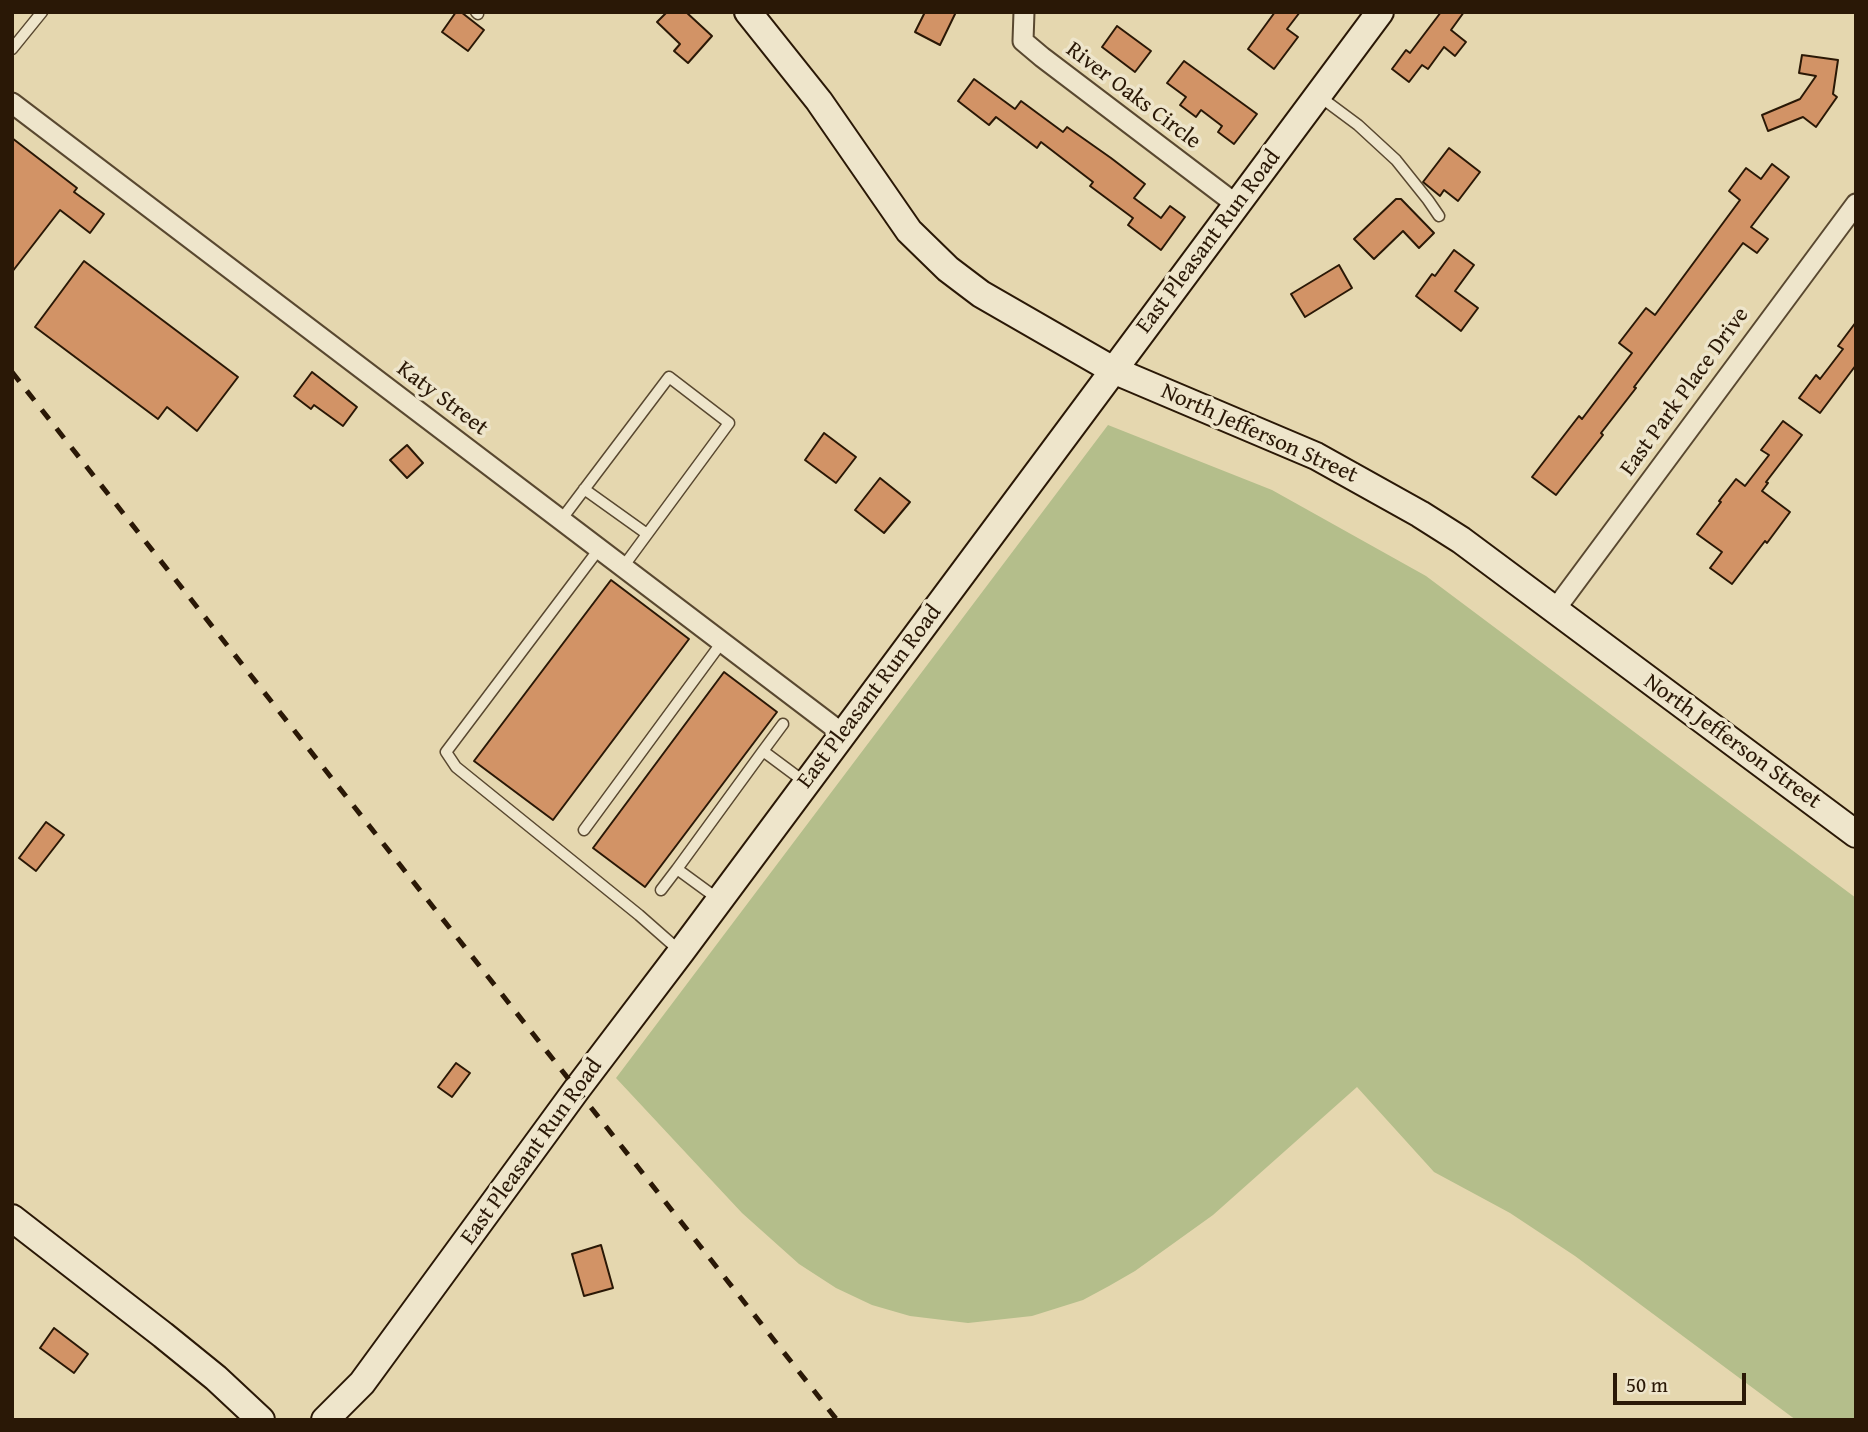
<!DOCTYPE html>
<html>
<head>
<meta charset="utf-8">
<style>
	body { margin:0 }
	#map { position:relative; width:1868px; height:1432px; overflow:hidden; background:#e5d7af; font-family:"Gentium Book Plus",serif }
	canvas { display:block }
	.frame { position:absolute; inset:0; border:14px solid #2a1806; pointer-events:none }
	.scale { position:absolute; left:1613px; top:1373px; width:133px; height:32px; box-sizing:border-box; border:4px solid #2a1806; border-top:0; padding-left:9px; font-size:21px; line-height:24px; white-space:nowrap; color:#2a1806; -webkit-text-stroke:5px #eee5cb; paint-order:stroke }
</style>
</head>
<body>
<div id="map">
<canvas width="1868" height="1432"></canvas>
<div class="frame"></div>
<div class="scale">50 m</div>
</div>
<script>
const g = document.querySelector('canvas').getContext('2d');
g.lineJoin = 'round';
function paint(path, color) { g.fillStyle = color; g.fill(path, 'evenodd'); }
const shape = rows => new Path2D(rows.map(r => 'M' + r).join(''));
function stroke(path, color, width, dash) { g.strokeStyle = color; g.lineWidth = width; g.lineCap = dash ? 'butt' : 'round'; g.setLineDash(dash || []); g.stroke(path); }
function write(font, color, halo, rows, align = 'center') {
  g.font = font + ' "Gentium Book Plus",serif'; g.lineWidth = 7; g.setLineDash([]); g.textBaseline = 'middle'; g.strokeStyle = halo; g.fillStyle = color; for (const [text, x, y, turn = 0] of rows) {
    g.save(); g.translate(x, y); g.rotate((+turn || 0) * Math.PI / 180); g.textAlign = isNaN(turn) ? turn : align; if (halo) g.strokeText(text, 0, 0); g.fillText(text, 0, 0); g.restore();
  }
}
const green = shape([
	[1108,425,1272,490,1426,576,1856,898,1856,1420,1796,1420,1575,1256,1510,1213,1434,1172,1357,1087,1213,1215,1135,1271,1109,1286,1083,1300,1032,1316,968,1323,910,1316,872,1305,836,1288,799,1264,742,1213,616,1078]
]);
const building = shape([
	[456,12,461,12,484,30,468,51,442,32,456,12],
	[667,12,686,12,712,36,688,63,674,51,680,44,657,22,667,12],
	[925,12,956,12,940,45,915,32,925,12],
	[1275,12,1300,12,1287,29,1298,37,1274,69,1248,49,1275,12],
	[1441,12,1464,12,1451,30,1466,42,1455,56,1444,47,1428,69,1422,65,1409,82,1392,69,1406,50,1410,53,1441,12],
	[1117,26,1151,51,1135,72,1102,47,1117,26],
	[1802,55,1838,60,1833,94,1837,97,1816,127,1803,117,1768,131,1762,115,1800,99,1816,76,1799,73,1802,55],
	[1184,61,1257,114,1234,144,1218,132,1222,126,1201,110,1196,117,1180,105,1186,97,1167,83,1184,61],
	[974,79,1015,109,1021,101,1063,132,1067,127,1111,158,1145,184,1134,198,1161,218,1170,206,1185,217,1161,250,1128,225,1133,218,1090,186,1093,182,1041,142,1037,148,996,117,989,125,958,101,974,79],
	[12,138,77,188,74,192,104,214,90,233,60,210,12,272,12,138],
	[1449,148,1480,172,1458,201,1444,190,1440,196,1423,182,1449,148],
	[1772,164,1789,177,1751,227,1768,239,1757,253,1743,243,1634,387,1636,388,1601,433,1603,435,1556,495,1532,477,1579,416,1582,419,1632,353,1619,343,1646,308,1655,315,1740,200,1729,191,1746,168,1761,179,1772,164],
	[1396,199,1401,199,1434,233,1419,248,1403,231,1374,259,1354,239,1396,199],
	[1454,250,1474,265,1455,291,1478,308,1461,331,1416,296,1432,274,1435,276,1454,250],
	[84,261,238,377,197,431,167,407,158,419,35,327,84,261],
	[1339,265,1352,288,1305,317,1291,294,1339,265],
	[1856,322,1856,365,1820,413,1799,398,1816,375,1820,379,1843,349,1838,346,1856,322],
	[312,372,357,407,343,426,314,405,311,409,294,396,312,372],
	[1783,421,1802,435,1766,482,1768,483,1762,491,1790,512,1767,543,1765,541,1732,584,1710,568,1722,552,1697,534,1721,502,1719,501,1736,479,1745,486,1769,455,1761,450,1783,421],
	[824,433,856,457,836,483,805,460,824,433],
	[407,445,423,463,407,478,390,460,407,445],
	[880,478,910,502,884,533,855,510,880,478],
	[611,580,689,639,553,820,474,761,611,580],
	[724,672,777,712,645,887,593,848,724,672],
	[46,822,64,835,36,871,19,858,46,822],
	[456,1063,470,1073,452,1097,438,1087,456,1063],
	[601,1245,613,1288,584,1296,572,1254,601,1245],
	[54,1328,88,1354,74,1373,40,1348,54,1328]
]);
const lane = shape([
	[476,12,478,14],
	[12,49,42,12],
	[1319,96,1358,125,1396,160,1428,200,1439,216],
	[584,489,647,534],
	[561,520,669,377,729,423,623,567],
	[599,549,446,752,456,767,639,915,681,952],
	[763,751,783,724],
	[584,830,722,642],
	[661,890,677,869],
	[718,899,677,869,763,751,806,783]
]);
const street = shape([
	[1024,12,1023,41,1042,57,1237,205],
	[12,103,843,734],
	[1554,611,1856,204]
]);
const secondary = shape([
	[748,12,819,101,909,231,948,269,981,294,1113,370,1316,456,1420,514,1461,540,1856,834],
	[12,1218,163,1335,216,1378,261,1420],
	[325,1420,362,1383,577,1089,681,952,1380,12]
]);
const rail = shape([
	[12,372,837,1420]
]);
const streetNames = [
	["River Oaks Circle",1133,96,37],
	["East Pleasant Run Road",1209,242,-53],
	["East Park Place Drive",1685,392,-54],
	["Katy Street",442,399,37],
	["North Jefferson Street",1259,434,24],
	["East Pleasant Run Road",870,697,-53],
	["North Jefferson Street",1732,742,36],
	["East Pleasant Run Road",532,1152,-54]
];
paint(green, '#b4be8b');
paint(building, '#d29366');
stroke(building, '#2a1806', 2);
stroke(lane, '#594830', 13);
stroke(street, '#594830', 23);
stroke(secondary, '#2a1806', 30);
stroke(lane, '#eee5cb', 10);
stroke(street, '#eee5cb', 19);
stroke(secondary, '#eee5cb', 26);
stroke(rail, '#2a1806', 5, [12, 12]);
write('23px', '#2a1806', '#eee5cb', streetNames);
</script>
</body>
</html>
